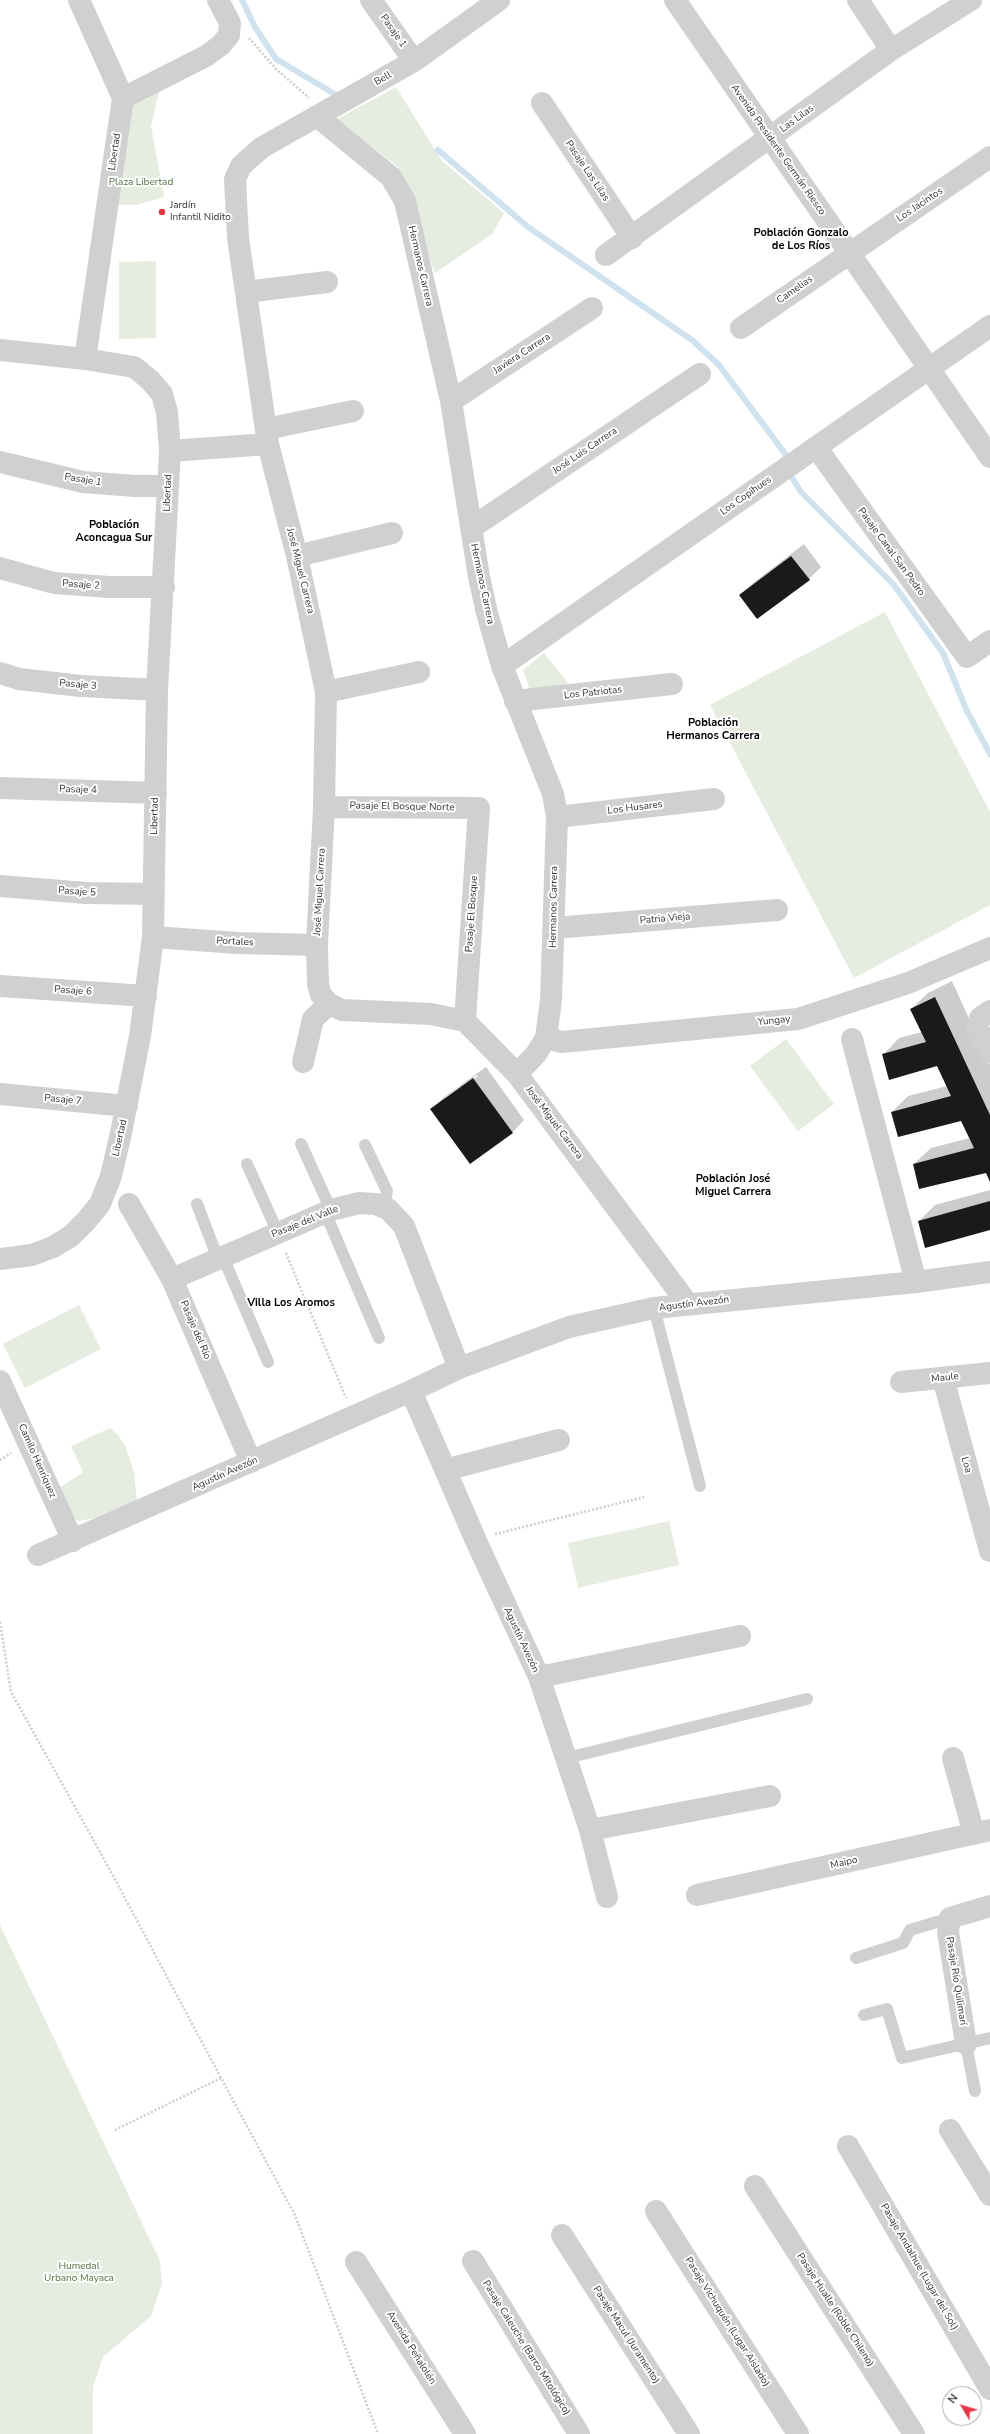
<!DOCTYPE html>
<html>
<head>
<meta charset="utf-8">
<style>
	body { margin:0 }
	#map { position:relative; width:990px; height:2434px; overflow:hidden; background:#fff; font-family:"Nunito Sans",sans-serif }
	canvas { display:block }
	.north { position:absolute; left:942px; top:2386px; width:40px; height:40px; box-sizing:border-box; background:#fff; border:1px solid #adadad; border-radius:50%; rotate:308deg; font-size:11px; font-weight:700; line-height:16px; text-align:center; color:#333 }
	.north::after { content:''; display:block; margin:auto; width:14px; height:18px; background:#e63946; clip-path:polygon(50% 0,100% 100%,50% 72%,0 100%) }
</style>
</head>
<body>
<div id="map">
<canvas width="990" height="2434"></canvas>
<div class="north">N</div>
</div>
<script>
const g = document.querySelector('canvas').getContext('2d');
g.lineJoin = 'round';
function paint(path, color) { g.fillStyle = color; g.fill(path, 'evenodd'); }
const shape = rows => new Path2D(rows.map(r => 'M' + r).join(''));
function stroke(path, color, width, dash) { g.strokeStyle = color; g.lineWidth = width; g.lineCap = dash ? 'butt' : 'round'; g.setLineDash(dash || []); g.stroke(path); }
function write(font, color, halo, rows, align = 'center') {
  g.font = font + ' "Nunito Sans",sans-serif'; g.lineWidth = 4; g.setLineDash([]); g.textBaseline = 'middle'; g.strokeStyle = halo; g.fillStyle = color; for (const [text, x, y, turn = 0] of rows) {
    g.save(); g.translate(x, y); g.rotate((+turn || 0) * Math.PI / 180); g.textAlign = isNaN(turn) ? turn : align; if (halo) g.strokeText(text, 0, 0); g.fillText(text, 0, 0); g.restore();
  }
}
const green = shape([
	[396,87,442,161,504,213,492,234,435,273,398,167,337,119],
	[160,88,151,126,164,197,136,205,117,205,131,103],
	[156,261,156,338,119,339,119,262],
	[885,612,990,812,990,905,854,978,710,705],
	[544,653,572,688,531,693,523,670],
	[786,1039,834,1104,798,1131,750,1066],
	[79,1305,101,1349,25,1388,3,1344],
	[110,1428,119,1436,126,1448,134,1472,137,1500,94,1518,79,1521,73,1518,58,1489,83,1472,71,1446],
	[669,1521,679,1565,578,1588,568,1543],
	[0,1925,160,2261,162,2284,151,2316,103,2357,93,2387,93,2434,0,2434]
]);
const shadow = shape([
	[804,544,821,567,809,579,740,595,753,583],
	[952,981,990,1065,990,1171,914,1164,931,1148,970,1138,962,1119,892,1112,908,1096,947,1086,938,1065,883,1055,899,1038,922,1032,911,1009,928,993],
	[486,1067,524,1120,512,1133,432,1110,444,1097],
	[477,1075,478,1076,444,1101,444,1098],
	[990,1190,990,1229,919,1221,935,1205]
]);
const stream = shape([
	[242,0,255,27,276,59,338,96],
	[438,150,528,227,692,340,719,365,786,455],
	[793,479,801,492,894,585,943,653,966,709,990,754]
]);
const building = shape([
	[791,556,810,580,757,619,739,595],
	[935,997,990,1115,990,1182,986,1173,919,1189,913,1164,974,1148,961,1121,898,1137,891,1112,951,1096,937,1066,889,1080,882,1054,926,1042,910,1009],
	[473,1078,513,1133,470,1164,430,1109],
	[990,1201,990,1230,925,1248,918,1221]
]);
const path = shape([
	[249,38,276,69,309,98],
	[286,1253,346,1398],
	[0,1460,11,1453],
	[495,1534,644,1497],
	[0,1622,11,1692,110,1870,221,2078],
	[115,2130,221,2078,295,2215,378,2434]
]);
const service = shape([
	[301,1144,331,1210],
	[365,1145,387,1191,384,1207],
	[247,1164,278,1233],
	[197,1204,218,1259],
	[325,1212,379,1338],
	[223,1257,268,1362],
	[654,1308,700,1486],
	[567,1758,807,1699],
	[856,1958,903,1943,910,1930,950,1918],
	[864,2015,887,2009,902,2058,990,2038],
	[966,2044,975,2091]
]);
const minor = shape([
	[79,0,123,98,85,359],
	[371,0,414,61],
	[499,0,414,61,261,148,241,166,235,179,238,238,268,444,297,556,326,692,324,807,317,945,318,985,321,995,329,1004,342,1010,431,1014,465,1021,517,1074,688,1304],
	[858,0,891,50],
	[123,98,206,56,221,45,229,35,230,23,218,0],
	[542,103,632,238],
	[318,117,391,177,405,201,451,401,479,577,487,613,502,666,553,794,557,817,551,1000,546,1038,536,1054,517,1074],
	[606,255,891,50,971,0],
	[246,292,327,282],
	[741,328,990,157],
	[0,350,85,359,134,367,150,380,162,394,167,412,170,451,157,690,153,937,140,1036,121,1133,111,1176,100,1204,86,1221,71,1236,53,1247,32,1255,0,1259],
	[451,401,592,308],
	[266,429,353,411],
	[816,447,967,657,990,641],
	[170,451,268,444],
	[0,462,83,482,135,486,168,486],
	[471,528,700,374],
	[297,556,392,533],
	[0,568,54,583,109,587,164,587],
	[502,666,990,326],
	[0,673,19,679,81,686,157,690],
	[326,692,419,672],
	[515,701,672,684],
	[0,788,156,793],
	[324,807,479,808,465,1021],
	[557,817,714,799],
	[0,886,86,893,154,894],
	[554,928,777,910],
	[153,937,238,943,317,945],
	[0,986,146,996],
	[990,1011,980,1018,977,1027,990,1052],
	[546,1038,562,1042,798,1019,908,983,990,948],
	[852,1039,916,1282],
	[303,1062,313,1019,329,1004],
	[0,1094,127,1106],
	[129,1204,172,1279,251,1462],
	[172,1279,331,1210,359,1203,376,1204,388,1209,404,1226,459,1368],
	[943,1378,990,1551],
	[901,1382,990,1373],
	[411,1391,477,1543,539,1677,590,1830,607,1897],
	[445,1470,559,1440],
	[539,1677,740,1636],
	[953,1758,974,1834],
	[590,1830,770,1796],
	[697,1895,990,1830],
	[966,2044,948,1932,950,1918,990,1906],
	[950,2130,990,2195],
	[848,2146,990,2389],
	[755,2186,914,2434],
	[656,2211,798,2434],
	[562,2235,689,2434],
	[473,2261,579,2434],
	[356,2262,465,2434]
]);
const tertiary = shape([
	[675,0,990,457],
	[0,1381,73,1541],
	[38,1555,411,1391,459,1368,569,1327,654,1308,916,1282,990,1272]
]);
const markers = [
	[162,212,4,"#e63946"]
];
const streetNames = [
	["Pasaje 1",393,31,55],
	["Bell",383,79,-30],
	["Las Lilas",797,119,-36],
	["Avenida Presidente Germán Riesco",778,150,55],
	["Libertad",115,152,-82],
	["Pasaje Las Lilas",587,171,56],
	["Los Jacintos",920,205,-34],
	["Hermanos Carrera",420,266,77],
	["Camelias",795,290,-35],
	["Javiera Carrera",522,354,-33],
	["José Luis Carrera",585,451,-34],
	["Pasaje 1",83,480,9],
	["Libertad",168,493,-87],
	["Los Copihues",746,496,-35],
	["Pasaje Canal San Pedro",891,552,54],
	["José Miguel Carrera",300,571,76],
	["Hermanos Carrera",482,584,78],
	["Pasaje 2",81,585,4],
	["Pasaje 3",78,685,5],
	["Los Patriotas",593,693,-6],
	["Pasaje 4",78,790,2],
	["Pasaje El Bosque Norte",402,807,1],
	["Los Husares",635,808,-7],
	["Libertad",155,816,-89],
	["Pasaje 5",77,892,4],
	["José Miguel Carrera",320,892,-87],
	["Hermanos Carrera",554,907,-89],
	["Pasaje El Bosque",472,914,-86],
	["Patria Vieja",665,919,-5],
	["Portales",235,942,3],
	["Pasaje 6",73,991,4],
	["Yungay",774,1021,-6],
	["Pasaje 7",63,1100,5],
	["José Miguel Carrera",554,1123,53],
	["Libertad",120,1138,-77],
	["Pasaje del Valle",305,1222,-22],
	["Agustín Avezón",694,1304,-7],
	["Pasaje del Río",195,1330,67],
	["Maule",945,1378,-6],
	["Camilo Henríquez",37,1461,66],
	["Loa",966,1465,75],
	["Agustín Avezón",225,1474,-24],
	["Agustín Avezón",521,1640,65],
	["Maipo",844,1863,-13],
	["Pasaje Río Quilimarí",956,1981,81],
	["Pasaje Andalhue (Lugar del Sol)",919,2267,60],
	["Pasaje Hualle (Roble Chileno)",835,2310,57],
	["Pasaje Vichuquén (Lugar Aislado)",727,2322,58],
	["Pasaje Macul (Juramento)",626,2335,57],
	["Avenida Peñalolén",411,2348,58],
	["Pasaje Caleuche (Barco Mitológico)",526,2348,58]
];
const parkNames = [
	["Plaza Libertad",141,183],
	["Humedal",79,2267],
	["Urbano Mayaca",79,2279]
];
const poiNames = [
	["Jardín",170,206],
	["Infantil Nidito",170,218]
];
const neighbourhoodNames = [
	["Población Gonzalo",801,233],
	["de Los Ríos",801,246],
	["Población",114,525],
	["Aconcagua Sur",114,538],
	["Población",713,723],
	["Hermanos Carrera",713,736],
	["Población José",733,1179],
	["Miguel Carrera",733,1192],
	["Villa Los Aromos",291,1303]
];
paint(green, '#e6ecdf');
paint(shadow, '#0003');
stroke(stream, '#cfe2ee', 6);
paint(building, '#1a1a1a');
stroke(path, '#cdcdcd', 2.5, [2, 2]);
stroke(service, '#d0d0d0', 12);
stroke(minor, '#d0d0d0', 22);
stroke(tertiary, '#d0d0d0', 22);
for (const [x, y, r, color] of markers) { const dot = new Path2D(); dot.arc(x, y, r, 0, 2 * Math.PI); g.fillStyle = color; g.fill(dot); stroke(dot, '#fff', 1.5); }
write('10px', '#333', '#fff', streetNames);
write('10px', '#56703f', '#fff', parkNames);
write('10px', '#333', '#fff', poiNames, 'left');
write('bold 11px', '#000', '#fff', neighbourhoodNames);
</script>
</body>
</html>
